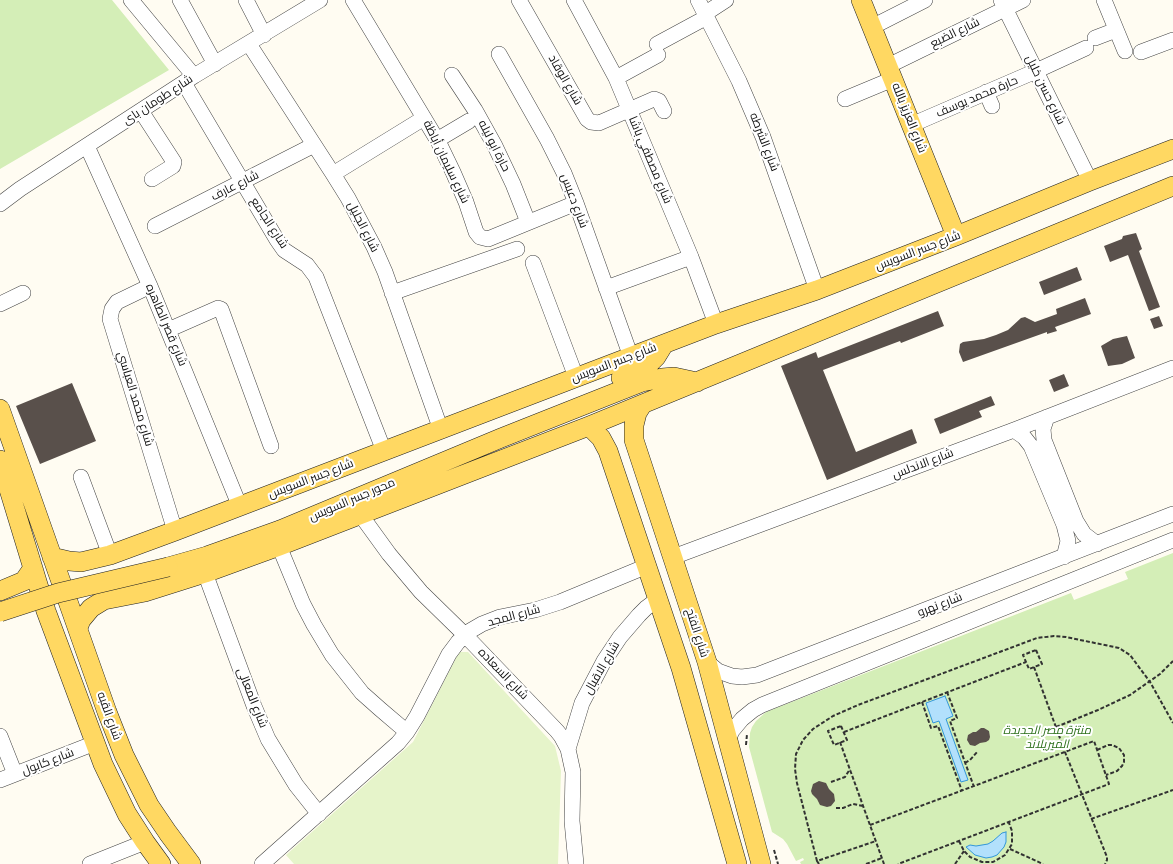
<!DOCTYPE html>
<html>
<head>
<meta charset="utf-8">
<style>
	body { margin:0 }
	canvas { display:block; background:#fffcf2 }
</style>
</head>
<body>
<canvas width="1173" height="864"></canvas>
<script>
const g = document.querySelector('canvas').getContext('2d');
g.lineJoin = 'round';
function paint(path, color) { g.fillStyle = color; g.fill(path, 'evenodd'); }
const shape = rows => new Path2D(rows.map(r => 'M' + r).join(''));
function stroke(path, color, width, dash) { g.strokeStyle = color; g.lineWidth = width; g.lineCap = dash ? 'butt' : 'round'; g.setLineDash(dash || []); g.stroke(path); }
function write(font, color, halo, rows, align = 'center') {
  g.font = font + ' Bitter,Cairo,serif'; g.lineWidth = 4; g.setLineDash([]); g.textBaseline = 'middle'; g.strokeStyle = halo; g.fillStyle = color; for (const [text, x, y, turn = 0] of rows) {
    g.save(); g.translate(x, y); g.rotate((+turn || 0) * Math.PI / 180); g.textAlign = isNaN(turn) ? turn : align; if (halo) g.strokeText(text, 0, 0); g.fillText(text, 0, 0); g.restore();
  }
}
const green = shape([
	[0,0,112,0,169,70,0,169],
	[1173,553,1173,864,801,864,800,862,804,860,803,858,796,861,787,844,783,839,772,832,749,747,750,733,752,727,756,721,766,712,1071,593,1074,600,1128,579,1125,572]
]);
const pitch = shape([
	[459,652,468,652,555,746,561,771,558,864,294,864,286,855,413,742]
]);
const water = shape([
	[945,696,953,716,946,719,968,780,961,782,939,721,933,723,926,703,945,696],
	[1006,832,1006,842,1004,847,997,855,992,857,986,858,975,855,966,847,970,845,976,846,988,844,993,841,1002,833,1006,832]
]);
const building = shape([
	[1136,233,1142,249,1139,251,1160,307,1149,311,1128,255,1110,262,1104,246,1122,239,1123,236],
	[1077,267,1082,280,1044,295,1039,282],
	[1085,298,1091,314,1055,327,1057,331,1047,334,1047,332,963,362,959,352,960,344,963,342,984,339,996,335,1008,330,1021,318,1025,317,1035,322,1057,314,1056,309],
	[938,311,944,326,901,343,900,341,823,370,856,452,912,429,917,443,827,480,781,366,816,352,818,358],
	[1159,316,1163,326,1154,329,1150,319],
	[1127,336,1135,358,1122,364,1108,366,1101,346,1113,339],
	[1064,374,1069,386,1054,392,1049,380],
	[72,383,96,441,40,464,16,406],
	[991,396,995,405,979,411,982,417,940,434,934,419],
	[981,728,984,728,989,731,990,737,989,740,986,742,980,743,975,746,970,745,967,740,968,735,973,732,976,732],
	[819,781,826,783,829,789,834,794,835,801,831,806,827,807,820,805,817,799,812,794,811,791,813,784]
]);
const path = shape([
	[1036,650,1042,664,1029,669,1023,655,1036,650],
	[1034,667,1065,752,1107,857,1107,860,1105,864],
	[947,692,957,718,950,721,974,787],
	[922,702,931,728,938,726,962,791],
	[841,726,847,740,834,745,828,731,841,726],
	[1056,727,1098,710,1130,695,1160,674,1173,661],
	[844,732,1026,662],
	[840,742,884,864],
	[746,745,747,734],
	[1097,750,1108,745,1112,745,1119,748,1124,755,1124,762,1122,766,1117,771,1106,775],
	[965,763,970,760,978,751],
	[831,782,845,777,850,769],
	[836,808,843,808,853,804,863,806],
	[1091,819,1173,790],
	[870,825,1094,741,1109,784,898,864],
	[959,841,964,851,970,857,982,862,993,862,1005,855,1012,844,1012,831,1009,823],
	[1010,849,1043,864],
	[774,850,778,864],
	[817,861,797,783,795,769,796,754,803,740,813,729,833,716,858,705,1037,638,1054,636,1066,637,1119,648,1130,655,1150,682,1173,723],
	[819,864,817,861,876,841],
	[866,864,882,858],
	[955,864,964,851]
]);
const minor = shape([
	[131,0,194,76],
	[180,0,215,64],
	[246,0,264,35],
	[353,0,439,143,453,172,466,202,476,232,480,237,488,239,576,203],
	[519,0,587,119,591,122,599,123,654,99,659,101,664,111],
	[574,0,616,78,691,257,716,324],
	[698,0,739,81,763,137,817,290],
	[1001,0,1090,181],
	[1104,0,1125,51],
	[706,13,726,0],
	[872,27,925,0],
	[1095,38,1116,30],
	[249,44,333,174,348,198,374,247,385,272,441,430],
	[657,44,707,17],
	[1141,52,1173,40],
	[499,54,547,139,564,173,576,203,631,357],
	[888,66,1023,0],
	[452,75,475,110,495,146,513,184,528,222],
	[616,78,658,55],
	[184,83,277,240,284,250,307,265,316,277,384,451],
	[986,92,992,106],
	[845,99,893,79],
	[141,111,174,162,173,166,152,179],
	[911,125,1036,71,1086,48],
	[437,140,469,121],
	[87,146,150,286,240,507],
	[333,174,424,118],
	[0,204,20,189,194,76,320,0],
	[155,226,314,145],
	[533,263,576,377],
	[150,286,117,302,112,309,110,319,175,531],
	[606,288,691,257],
	[392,293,517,249],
	[0,304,23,293],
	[168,330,218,308,221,309,271,446],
	[1047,417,1043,429,1044,440,1076,521,1084,534,1097,544],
	[1014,430,1024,437,1031,446,1064,525,1068,541,1064,557],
	[81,477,110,555],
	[360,514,389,554,421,592,465,635,557,731,561,736,568,749,573,772,572,821,576,864],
	[279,546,303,604,314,625,332,655,362,693,380,709,407,732],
	[673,557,1014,430,1173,368],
	[205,573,254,706,268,739,296,785,319,814],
	[707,662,718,671,732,676,742,677,757,675,1173,514],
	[0,736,15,774],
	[728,740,732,731,742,719,753,710,762,705,1173,540],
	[568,749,582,703,604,661,620,637,639,615,646,608,658,599],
	[0,780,95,743],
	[90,864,145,842],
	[262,864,398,743,407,732,417,716,449,654,458,642,470,631,482,624,500,617,535,610,560,602,647,566]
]);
const major = shape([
	[861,0,956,236],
	[621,378,638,371,650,363,656,357,664,344],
	[642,405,637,413,634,425,634,440,707,662,761,864],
	[0,409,107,712,124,755,149,805,168,833,191,864],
	[589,426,601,438,608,451,681,668,737,864],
	[0,460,46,611,103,764,127,814,145,842,161,864],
	[52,557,69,561,81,562,110,555,175,531,716,324,817,290,956,236,1090,181,1173,149],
	[168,567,207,556,280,530,501,438,642,382,662,378,674,377,697,382],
	[0,591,24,581,33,568],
	[78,628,81,620,91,608,104,600,145,592,205,573,279,546,589,426,1173,186]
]);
const majorBridge = shape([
	[0,612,58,593,168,567]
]);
const streetNames = [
	["شارع الضبع",955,33,-26],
	["شارع الوقاد",565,80,60],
	["شارع حسن خليل",1045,90,64],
	["حارة محمد يوسف",977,97,-23],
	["شارع طومان باى",158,100,-33],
	["شارع العزيز بالله",909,118,68],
	["شارع الشرطه",764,142,69],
	["حارة ابو ليله",494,146,63],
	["شارع مصطفي باشا",650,160,67],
	["شارع سليمان أباظة",446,162,64],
	["شارع عارف",235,186,-27],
	["شارع دعبس",574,201,69],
	["شارع الجامع",269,223,57],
	["شارع الجليل",363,227,63],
	["شارع جسر السويس",918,251,-21],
	["شارع قصر الطاهره",166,325,67],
	["شارع جسر السويس",614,363,-21],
	["شارع محمد العباسي",135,399,73],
	["شارع الاندلس",923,464,-21],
	["شارع جسر السويس",311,479,-21],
	["محور جسر السويس",352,500,-23],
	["شارع نهرو",940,605,-21],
	["شارع المجد",514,616,-15],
	["شارع الفتح",697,633,72],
	["شارع الاقبال",602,668,-60],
	["شارع السعاده",503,674,46],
	["شارع المعالى",252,698,68],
	["شارع القبه",109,716,70],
	["شارع كابول",48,762,-21]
];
const parkNames = [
	["منتزة مصر الجديدة",1047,731],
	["الميريلاند",1047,745]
];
paint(green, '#d4eeb7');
paint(pitch, '#e6f4ca');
paint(water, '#b2e0fc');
stroke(water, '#3297da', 1);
paint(building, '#59504b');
stroke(minor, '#434343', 16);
stroke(major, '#212121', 20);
stroke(path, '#323232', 2, [4, 2]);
stroke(minor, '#fff', 15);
stroke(major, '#ffd862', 19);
stroke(majorBridge, '#212121', 20, []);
stroke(majorBridge, '#ffd862', 19);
write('12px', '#101010', '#fff', streetNames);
write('italic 12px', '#2b6f19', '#fff', parkNames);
</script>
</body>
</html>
